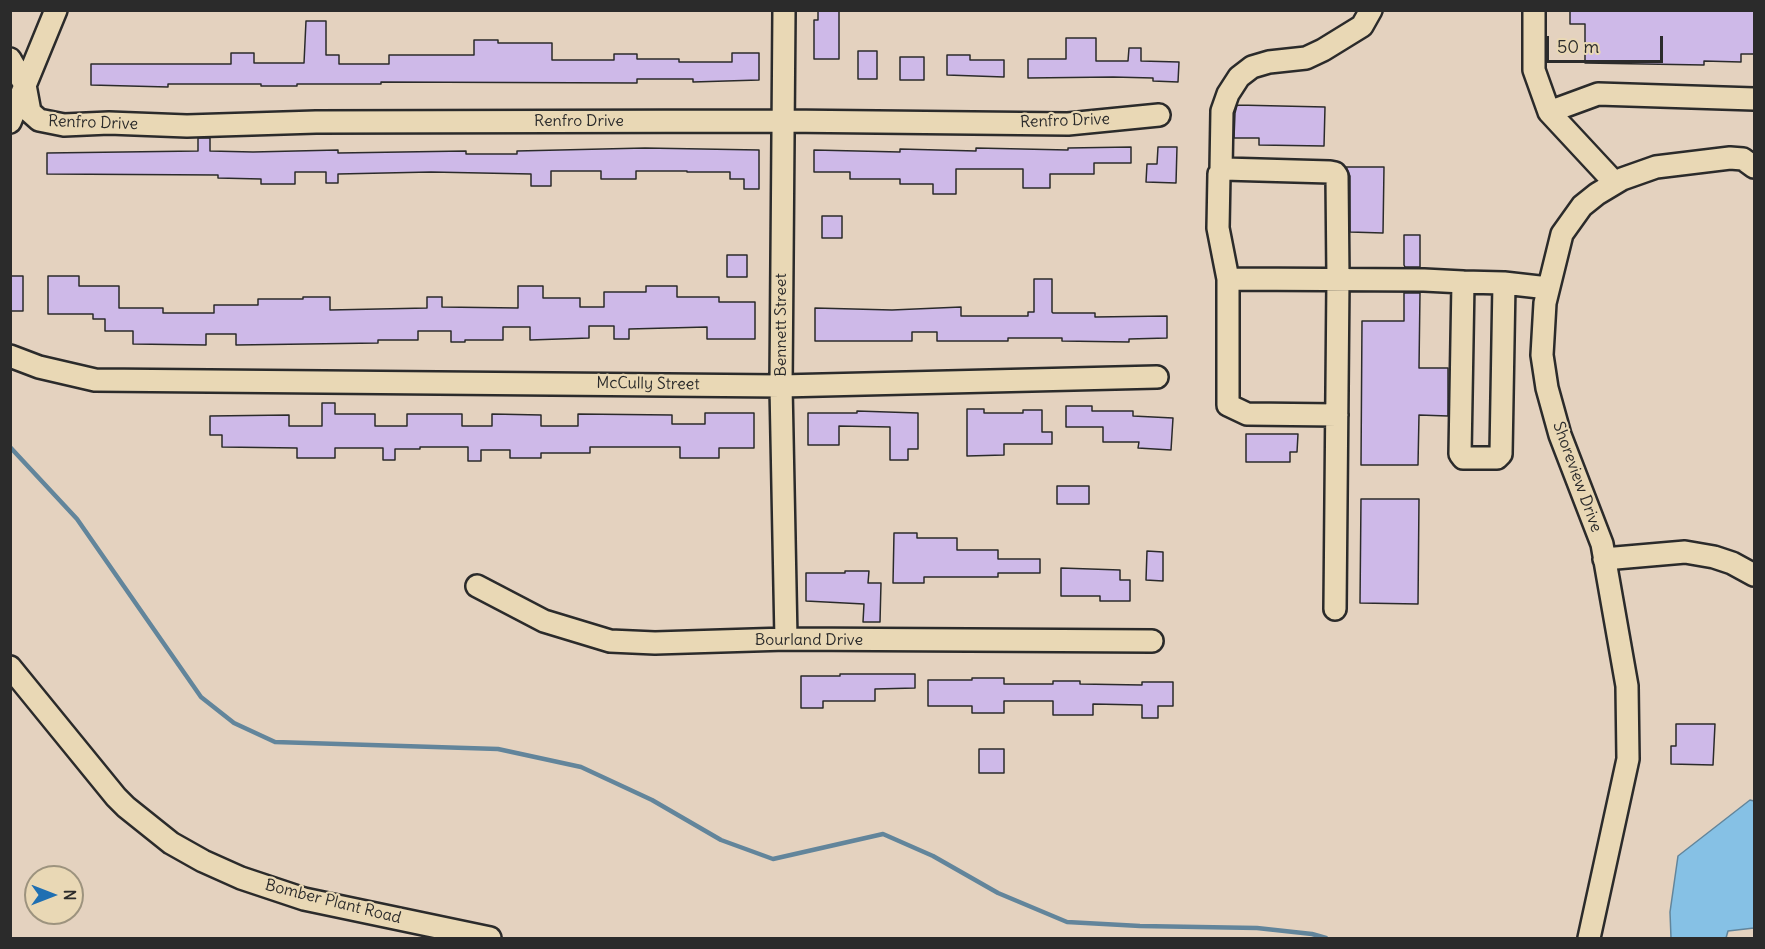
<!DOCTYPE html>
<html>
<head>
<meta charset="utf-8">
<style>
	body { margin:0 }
	#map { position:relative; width:1765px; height:949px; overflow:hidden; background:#e4d2bf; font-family:Delius,sans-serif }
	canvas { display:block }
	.frame { position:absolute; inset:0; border:12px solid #2b2b2b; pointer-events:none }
	.north { position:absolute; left:24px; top:865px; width:60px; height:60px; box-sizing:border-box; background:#e9d8b5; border:2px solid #9d937e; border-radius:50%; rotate:90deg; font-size:16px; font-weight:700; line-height:24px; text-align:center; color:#2b2b2b }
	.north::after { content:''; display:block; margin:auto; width:21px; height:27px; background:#1f6fb2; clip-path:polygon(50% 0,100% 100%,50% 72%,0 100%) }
	.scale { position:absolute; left:1546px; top:36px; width:117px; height:27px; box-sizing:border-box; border:3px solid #2b2b2b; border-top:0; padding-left:8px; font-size:18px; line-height:21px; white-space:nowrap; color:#2b2b2b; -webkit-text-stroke:4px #e9d8b5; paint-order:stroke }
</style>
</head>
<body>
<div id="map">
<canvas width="1765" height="949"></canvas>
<div class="frame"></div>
<div class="north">N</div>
<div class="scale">50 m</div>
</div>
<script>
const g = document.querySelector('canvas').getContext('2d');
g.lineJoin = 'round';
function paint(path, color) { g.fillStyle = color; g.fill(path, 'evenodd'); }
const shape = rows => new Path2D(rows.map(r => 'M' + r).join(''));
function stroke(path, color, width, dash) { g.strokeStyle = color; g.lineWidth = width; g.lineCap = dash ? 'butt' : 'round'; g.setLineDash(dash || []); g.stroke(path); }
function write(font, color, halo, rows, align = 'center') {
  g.font = font + ' Delius,sans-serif'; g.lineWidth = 4.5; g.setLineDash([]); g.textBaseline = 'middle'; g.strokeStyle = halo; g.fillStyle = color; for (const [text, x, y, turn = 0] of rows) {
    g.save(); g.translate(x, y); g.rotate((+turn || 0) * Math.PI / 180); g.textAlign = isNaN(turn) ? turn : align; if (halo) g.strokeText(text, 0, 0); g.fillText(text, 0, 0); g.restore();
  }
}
const water = shape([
	[1750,800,1754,801,1754,928,1728,931,1726,938,1671,938,1670,912,1678,856,1750,800]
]);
const stream = shape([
	[10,447,77,519,201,697,234,723,275,742,498,749,581,767,652,800,721,840,773,859,883,834,933,856,998,893,1067,922,1140,926,1257,928,1312,934,1326,938]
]);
const building = shape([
	[818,10,839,10,839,59,814,59,814,20,818,20,818,10],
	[1570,10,1755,10,1755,54,1741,54,1741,62,1704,61,1704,65,1585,63,1585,24,1570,24,1570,10],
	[306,21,326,21,326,55,339,55,339,64,389,64,389,55,474,55,474,40,498,40,498,43,552,43,552,60,614,60,614,54,637,54,637,59,679,59,679,62,732,62,732,53,759,53,759,80,693,82,693,79,637,79,637,83,381,82,381,84,297,84,297,86,261,86,261,84,168,84,168,87,91,85,91,64,231,64,231,53,254,53,254,63,304,63,306,21],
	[1066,38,1096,38,1096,61,1128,61,1129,48,1141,48,1141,61,1179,62,1178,82,1153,81,1153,78,1113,77,1028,78,1028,59,1066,59,1066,38],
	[858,51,877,51,877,79,858,79,858,51],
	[947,55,970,55,970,60,1004,60,1004,77,947,75,947,55],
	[900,57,924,57,924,80,900,80,900,57],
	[1237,105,1325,107,1324,146,1259,145,1259,138,1234,138,1235,113,1237,105],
	[198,138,210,138,210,151,253,152,338,150,338,153,466,151,466,154,517,154,517,151,645,148,759,150,759,189,744,189,744,179,730,179,730,172,687,172,687,171,636,171,636,179,601,179,601,171,551,171,551,186,531,186,531,174,431,172,338,174,338,183,326,183,326,172,295,172,295,184,261,184,261,179,218,178,218,175,47,174,47,153,198,151,198,138],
	[1131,147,1131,163,1094,163,1094,174,1050,174,1050,188,1023,188,1023,169,956,169,956,194,933,194,933,184,900,184,900,179,850,179,850,172,814,172,814,150,900,152,900,149,976,151,976,148,1068,150,1068,148,1131,147],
	[1158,147,1177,147,1176,183,1146,182,1147,164,1157,164,1158,147],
	[1346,167,1384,167,1383,233,1350,232,1350,176,1346,167],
	[822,216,842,216,842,238,822,238,822,216],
	[1404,235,1420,235,1420,267,1405,267,1404,265,1404,235],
	[727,255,747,255,747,277,727,277,727,255],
	[10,276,23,276,23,311,10,311,10,276],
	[48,276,79,276,79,286,119,286,119,308,163,308,163,313,214,313,214,305,258,305,258,299,303,299,303,297,330,297,330,310,427,308,427,297,442,297,442,307,518,308,518,286,543,286,543,298,580,298,580,307,604,307,604,292,646,292,646,286,677,286,677,297,719,297,719,302,755,302,755,339,707,339,707,327,629,329,629,339,614,339,614,326,589,326,589,338,530,340,530,327,503,327,503,340,465,340,465,342,451,342,451,331,418,331,418,340,378,340,378,343,236,345,236,334,206,334,206,345,133,344,133,331,105,331,105,319,93,319,93,314,48,314,48,276],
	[1034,279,1052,279,1052,312,1053,313,1095,313,1095,317,1167,316,1167,338,1129,339,1129,342,1062,341,1062,338,1008,338,1008,341,937,341,937,332,912,332,912,341,815,341,815,308,892,310,961,307,961,316,1028,316,1028,312,1034,312,1034,279],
	[1404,293,1420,293,1419,368,1448,368,1448,416,1419,415,1418,465,1361,465,1362,321,1404,321,1404,293],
	[322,403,335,403,335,414,375,414,375,426,407,426,407,414,462,414,462,426,492,426,492,414,541,415,541,426,578,426,578,414,672,415,672,424,705,424,705,413,754,413,754,448,719,448,719,458,680,458,680,447,590,447,590,453,541,453,541,458,510,458,510,450,481,450,481,461,468,461,468,447,420,447,420,449,395,449,395,460,383,460,383,448,335,448,335,458,297,458,297,448,222,447,222,435,210,435,210,416,289,415,289,426,322,426,322,403],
	[1066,406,1092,406,1092,411,1133,411,1133,416,1173,418,1171,450,1138,448,1139,442,1103,442,1103,427,1066,427,1066,406],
	[967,409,984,409,984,413,1023,413,1023,410,1042,410,1042,432,1052,432,1052,444,1004,444,1004,455,967,456,967,409],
	[857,411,918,413,918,449,908,449,908,460,890,460,890,427,839,426,839,445,808,445,808,413,857,413,857,411],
	[1246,434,1298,434,1297,452,1290,452,1290,462,1246,462,1246,434],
	[1057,486,1089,486,1089,504,1057,504,1057,486],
	[1361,499,1419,499,1418,604,1360,603,1361,499],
	[894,533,917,533,917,538,957,538,957,550,998,550,998,559,1040,559,1040,573,998,573,998,577,924,577,924,583,893,583,894,533],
	[1147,551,1163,552,1163,581,1146,580,1147,551],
	[1061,568,1120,570,1120,580,1130,580,1130,601,1100,601,1100,596,1061,596,1061,568],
	[845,571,869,571,868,583,881,583,880,622,863,622,864,604,806,601,806,573,845,573,845,571],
	[840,674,915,674,915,688,875,689,875,701,823,701,823,708,801,708,801,676,840,676,840,674],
	[972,678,1004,678,1004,684,1053,684,1053,681,1080,681,1080,684,1142,685,1142,682,1173,682,1173,706,1158,706,1158,718,1142,718,1142,705,1093,704,1093,715,1053,715,1053,701,1004,701,1004,713,972,713,972,706,928,706,928,680,972,680,972,678],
	[1676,724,1715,724,1713,765,1671,764,1671,746,1676,746,1676,724],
	[979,749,1004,749,1004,773,979,773,979,749]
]);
const minor = shape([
	[784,10,781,386,786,639],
	[1534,10,1534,70,1549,112],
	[10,59,25,85,30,112,39,120,64,125,109,123,187,126,316,122,782,121,1068,124,1159,115],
	[10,122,56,10],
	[1221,170,1222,111,1228,94,1239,77,1252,67,1269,62,1306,58,1323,50,1362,26,1371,10],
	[1615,183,1549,112,1598,94,1754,99],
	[1228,279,1424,280,1463,282],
	[1504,283,1501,454,1497,458,1463,458,1460,454,1463,282,1504,283,1548,288],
	[10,356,39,367,95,380,781,386,1157,377],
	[1604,559,1685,552,1714,557,1732,563,1754,575],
	[477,586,544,621,610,641,655,643,786,639,1152,641],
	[1335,609,1338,279,1337,176,1335,173,1330,172,1224,169,1219,174,1218,228,1228,279,1228,405,1247,414,1337,415],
	[10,667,116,797,126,807,171,843,203,861,241,878,304,899,490,938],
	[1589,938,1628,759,1627,686,1602,544,1560,435,1547,388,1542,355,1545,303,1562,234,1582,206,1597,194,1622,179,1656,167,1730,158,1743,159,1754,167]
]);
const streetNames = [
	["Renfro Drive",579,121],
	["Renfro Drive",1065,121,-2],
	["Renfro Drive",93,123,2],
	["Bennett Street",781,325,-90],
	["McCully Street",648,384,1],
	["Shoreview Drive",1577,477,70],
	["Bourland Drive",809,640],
	["Bomber Plant Road",333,902,14]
];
paint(water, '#86c1e5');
stroke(water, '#62859b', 1.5);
stroke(stream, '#62859b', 4.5);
paint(building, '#ceb9e8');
stroke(building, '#2b2b2b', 1.5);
stroke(minor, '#2b2b2b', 26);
stroke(minor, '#e9d8b5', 21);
write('16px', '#2b2b2b', '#e9d8b5', streetNames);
</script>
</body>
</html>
